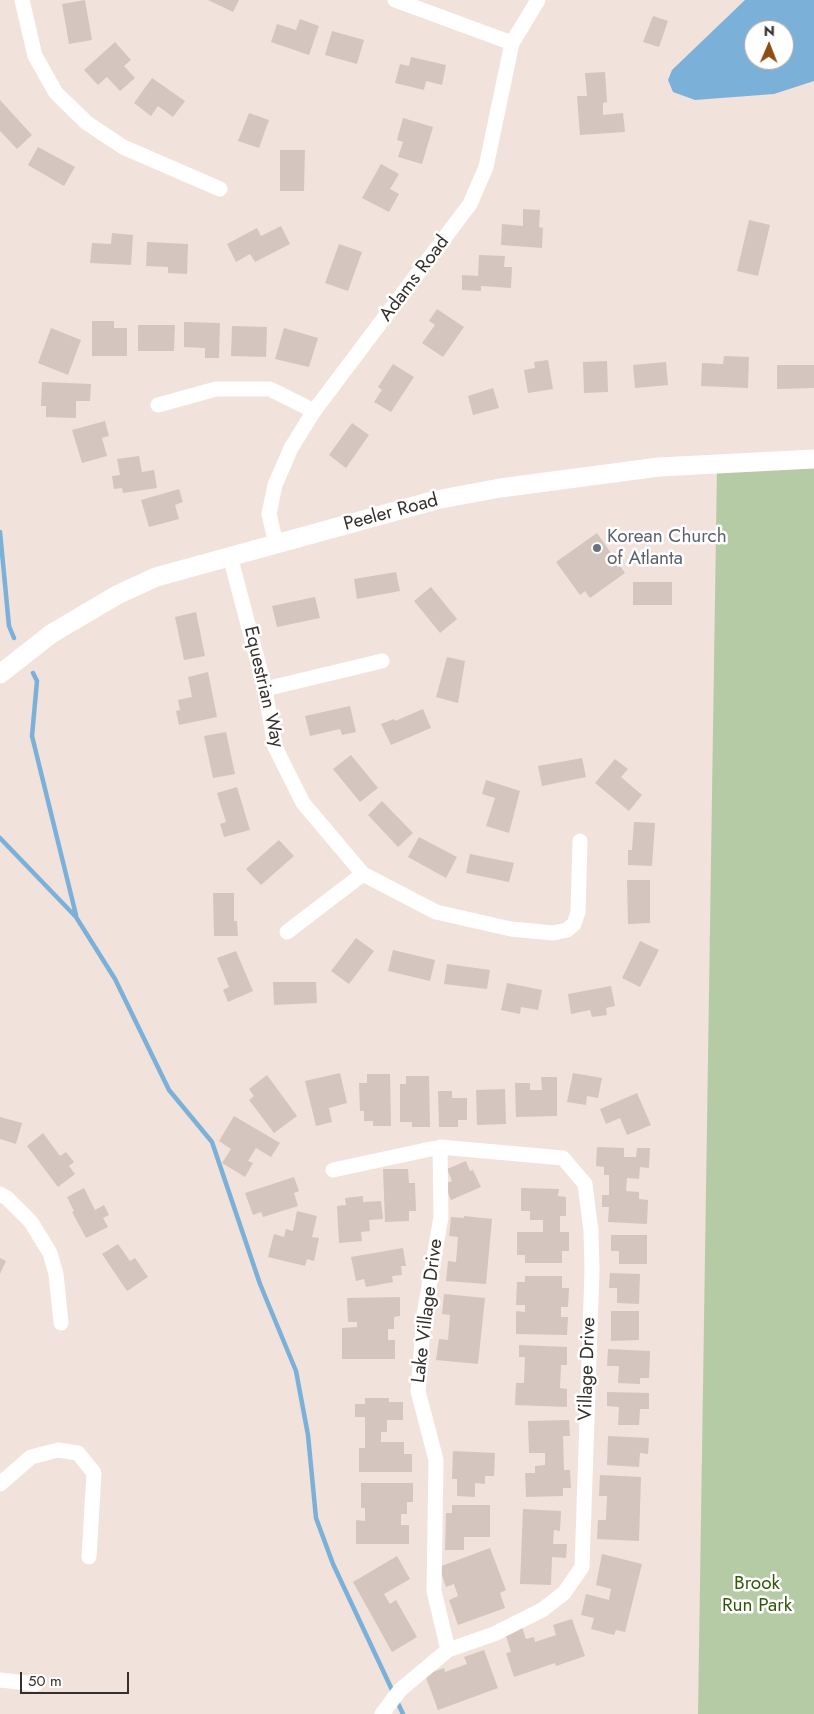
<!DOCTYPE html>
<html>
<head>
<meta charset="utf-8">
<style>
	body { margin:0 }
	#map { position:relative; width:814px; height:1714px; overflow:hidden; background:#f1e2db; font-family:Jost,sans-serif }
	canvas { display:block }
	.north { position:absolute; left:744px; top:20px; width:50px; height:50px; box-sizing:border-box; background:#fff; border:1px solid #aeacab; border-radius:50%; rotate:1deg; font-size:14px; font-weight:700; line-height:20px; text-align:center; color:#35302d }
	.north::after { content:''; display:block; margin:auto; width:18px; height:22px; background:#8c4f11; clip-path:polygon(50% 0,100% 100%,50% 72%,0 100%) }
	.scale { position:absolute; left:20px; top:1672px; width:109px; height:22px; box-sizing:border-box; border:2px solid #35302d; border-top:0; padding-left:6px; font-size:15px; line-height:18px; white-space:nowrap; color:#35302d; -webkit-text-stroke:4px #fff; paint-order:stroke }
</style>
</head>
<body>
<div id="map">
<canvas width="814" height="1714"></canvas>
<div class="north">N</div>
<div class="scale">50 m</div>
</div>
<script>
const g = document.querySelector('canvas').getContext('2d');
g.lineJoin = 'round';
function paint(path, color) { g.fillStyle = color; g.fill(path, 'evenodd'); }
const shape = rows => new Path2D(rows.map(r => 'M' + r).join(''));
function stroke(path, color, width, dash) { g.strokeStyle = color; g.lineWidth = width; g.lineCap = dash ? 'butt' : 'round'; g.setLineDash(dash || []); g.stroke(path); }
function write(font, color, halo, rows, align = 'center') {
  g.font = font + ' Jost,sans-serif'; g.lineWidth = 5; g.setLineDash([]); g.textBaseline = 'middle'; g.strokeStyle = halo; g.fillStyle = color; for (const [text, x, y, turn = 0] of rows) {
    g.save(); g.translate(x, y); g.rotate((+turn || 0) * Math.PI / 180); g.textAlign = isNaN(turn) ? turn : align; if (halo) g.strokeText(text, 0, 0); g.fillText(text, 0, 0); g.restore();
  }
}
const green = shape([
	[814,462,814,1714,698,1714,717,467]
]);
const water = shape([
	[745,0,814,0,814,81,774,94,695,100,673,92,668,80,672,70],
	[754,30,784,30,784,60,754,60]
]);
const stream = shape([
	[0,532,9,626,14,638],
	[33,673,37,681,32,736,76,915],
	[0,838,76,917,115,979,169,1090,212,1142,260,1284,296,1371,308,1435,316,1518,333,1564,393,1692],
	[396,1699,403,1714]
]);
const building = shape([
	[85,0,92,40,69,44,62,4],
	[208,0,239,0,233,12],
	[653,16,668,21,659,47,643,42],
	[300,19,319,26,309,55,271,42,277,24,296,30],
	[332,31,364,40,357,64,325,55],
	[115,42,131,60,124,66,135,78,120,91,107,77,98,85,84,70],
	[411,57,446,65,442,85,426,81,424,90,395,83,400,64,409,66],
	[605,72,607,102,603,103,603,115,623,113,625,132,580,135,577,96,587,96,585,73],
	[152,78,185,101,173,117,158,106,151,116,134,103],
	[0,100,32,135,17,149,0,131],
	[249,113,269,120,259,148,238,141],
	[403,118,433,127,422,164,398,157,403,142,397,140],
	[38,147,75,167,64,186,28,165],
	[280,150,305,150,304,191,280,191],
	[381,164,399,174,390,189,399,194,389,212,362,198],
	[523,209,540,210,539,227,543,228,542,248,501,245,502,224,523,226],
	[749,220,770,225,758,276,737,271],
	[281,226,290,244,255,262,250,254,236,262,227,244,257,228,261,236],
	[112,233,133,235,131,265,90,263,92,243,111,244],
	[147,242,188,244,187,274,168,273,168,267,146,266],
	[339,244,362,252,348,291,325,283],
	[479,255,505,256,504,267,512,267,511,288,481,286,481,291,462,290,462,275,478,276],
	[437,309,464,327,443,357,422,343,435,325,429,321],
	[92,321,114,321,114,328,127,328,127,356,92,356],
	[184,322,220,323,219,358,205,358,205,348,184,347],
	[138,325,175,325,174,351,138,351],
	[232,326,267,327,266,357,231,356],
	[51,328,81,340,68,375,38,363],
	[284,328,318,338,309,367,275,359],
	[724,356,749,357,748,388,701,386,702,363,723,364],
	[548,360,553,389,528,393,524,370,535,368,534,362],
	[607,361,608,392,584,393,583,362],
	[666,362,668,385,635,388,633,365],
	[393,364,414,377,391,412,374,402,382,390,378,387],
	[777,365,814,365,814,388,777,389],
	[42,382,91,384,90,401,76,401,76,418,46,417,46,406,41,406],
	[493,388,499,408,473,415,468,396],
	[105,421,109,436,102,438,107,456,82,463,72,430],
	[352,423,369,435,346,468,329,455],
	[139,456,142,472,154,470,157,488,123,493,122,488,114,489,112,476,120,475,117,459],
	[179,489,183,502,175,505,179,519,149,527,141,500],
	[597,533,625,573,590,598,585,591,580,595,556,562],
	[396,572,400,591,357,599,354,579],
	[633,582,672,582,672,605,633,605],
	[431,587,457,619,440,633,414,601],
	[315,597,320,618,277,627,272,606],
	[196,612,205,656,184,660,175,617],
	[447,657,465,661,458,703,436,697],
	[208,672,217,717,179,725,176,711,180,710,178,700,192,697,188,677],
	[350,706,356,732,342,735,340,729,310,736,305,716],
	[423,709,431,728,391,745,381,724,394,719,395,721],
	[226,732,235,774,213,778,204,736],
	[351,755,378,788,360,802,333,769],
	[582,758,586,777,542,786,538,766],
	[615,759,628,769,621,777,642,795,629,811,595,783],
	[486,780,520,791,509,833,486,826,495,798,482,794],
	[237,787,250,830,224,837,220,824,226,822,217,793],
	[382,801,413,833,398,847,368,815],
	[634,822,655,823,652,866,628,865,628,850,632,850],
	[419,837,457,857,446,878,408,857],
	[279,840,294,856,261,885,246,869],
	[470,854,514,863,509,882,466,873],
	[627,880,650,880,650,923,628,924],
	[213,893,234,893,234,921,237,921,238,936,214,936],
	[356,938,374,951,349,984,331,971],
	[640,941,659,950,640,987,622,978],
	[393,950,435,960,430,981,388,971],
	[236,951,253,991,228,1002,223,990,229,987,217,958],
	[447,964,490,970,487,989,444,984],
	[273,982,316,982,317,1003,274,1005],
	[507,983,542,990,538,1010,521,1007,520,1014,501,1010],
	[611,986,615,1006,606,1008,607,1015,592,1017,590,1010,571,1014,568,994],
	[340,1073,347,1103,329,1108,332,1122,316,1126,305,1081],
	[573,1073,602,1078,598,1098,587,1096,586,1105,567,1102],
	[367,1074,390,1074,391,1126,373,1126,373,1121,364,1121,364,1111,360,1111,359,1083,367,1083],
	[267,1075,297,1116,274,1133,249,1100,254,1096,249,1089],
	[406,1076,429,1076,430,1127,412,1127,412,1122,400,1122,400,1084,406,1084],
	[541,1077,557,1077,557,1116,516,1117,515,1083,530,1083,530,1090,542,1090],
	[505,1089,506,1124,477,1125,476,1090],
	[438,1091,452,1091,452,1098,467,1098,467,1120,458,1120,458,1127,439,1127],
	[637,1093,651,1125,627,1135,620,1118,606,1124,600,1109],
	[234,1116,280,1143,271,1157,256,1148,248,1161,253,1163,245,1177,222,1163,231,1149,219,1141],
	[0,1117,22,1123,16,1144,0,1139],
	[43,1133,60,1156,66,1152,74,1162,69,1166,75,1174,58,1187,27,1146],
	[597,1147,624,1148,624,1157,636,1157,637,1148,650,1148,649,1168,640,1167,639,1179,627,1178,626,1191,639,1192,639,1199,648,1200,647,1224,608,1222,609,1207,602,1207,602,1195,609,1195,609,1175,604,1175,604,1167,596,1166],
	[466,1161,470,1171,473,1170,481,1187,451,1200,444,1184,452,1181,447,1169],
	[383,1169,408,1169,409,1183,415,1183,416,1211,409,1211,409,1221,385,1222],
	[294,1177,299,1191,294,1193,298,1206,263,1217,261,1212,253,1215,245,1193],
	[84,1188,95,1210,104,1205,109,1215,103,1218,108,1227,86,1238,72,1212,74,1211,67,1197],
	[521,1188,559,1189,558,1196,566,1197,566,1216,560,1216,560,1232,569,1232,569,1251,562,1251,562,1263,525,1263,525,1255,517,1255,517,1232,543,1232,543,1220,530,1220,530,1211,521,1211],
	[363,1196,363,1202,381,1201,383,1219,369,1220,370,1231,361,1232,362,1241,339,1243,337,1206,346,1205,345,1198],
	[297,1211,317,1216,312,1237,319,1238,314,1261,307,1259,305,1266,268,1257,274,1234,284,1237,286,1229,293,1231],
	[464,1216,492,1219,486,1284,446,1281,448,1261,456,1262,458,1237,449,1236,451,1217,464,1218],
	[611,1235,647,1235,647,1264,619,1264,619,1251,611,1251],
	[118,1244,130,1261,135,1258,148,1277,127,1291,102,1254],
	[403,1248,406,1266,401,1266,402,1275,392,1276,393,1282,366,1287,364,1279,356,1281,351,1257],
	[0,1258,6,1261,0,1274],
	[610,1273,640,1274,639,1304,617,1303,617,1288,609,1288],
	[525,1276,562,1276,562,1288,569,1288,568,1307,561,1307,561,1317,568,1317,567,1335,516,1334,516,1311,525,1312,525,1305,516,1305,517,1282,525,1282],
	[444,1294,485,1298,478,1364,436,1360,439,1339,448,1340,450,1315,442,1314],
	[400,1297,400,1316,394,1317,394,1329,388,1329,388,1340,395,1340,395,1359,342,1359,342,1328,357,1327,357,1322,348,1322,347,1298],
	[611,1311,639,1311,639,1340,611,1341],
	[519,1345,567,1347,567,1365,561,1365,560,1388,567,1389,567,1407,515,1405,516,1383,524,1383,525,1357,519,1357],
	[608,1349,650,1351,649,1378,640,1378,640,1384,618,1383,619,1366,607,1366],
	[607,1392,649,1393,649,1409,640,1409,639,1425,618,1425,619,1407,607,1406],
	[365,1398,389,1398,389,1402,403,1402,403,1420,387,1420,387,1432,381,1432,381,1442,404,1442,404,1454,412,1454,412,1472,359,1472,359,1448,365,1448,365,1417,355,1417,355,1404,365,1404],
	[569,1420,570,1436,563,1436,564,1470,570,1470,571,1488,563,1488,563,1496,526,1497,525,1473,535,1473,535,1466,545,1465,545,1453,529,1453,528,1421],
	[608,1436,649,1438,648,1454,640,1453,639,1467,607,1465],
	[453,1451,495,1453,494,1476,485,1476,485,1484,475,1483,475,1497,457,1496,457,1479,452,1479],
	[600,1475,641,1477,639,1541,597,1539,598,1520,606,1520,607,1496,599,1496],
	[361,1483,413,1483,413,1502,407,1502,407,1514,401,1514,401,1525,409,1525,409,1544,356,1544,356,1520,365,1521,365,1508,361,1508],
	[452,1505,490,1505,490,1537,464,1537,464,1550,445,1550,446,1513,452,1513],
	[523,1509,561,1511,560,1531,554,1530,553,1544,567,1544,566,1558,552,1557,551,1585,520,1584],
	[490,1548,506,1590,500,1593,505,1608,458,1625,449,1600,458,1596,454,1584,446,1587,439,1567],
	[602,1554,642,1564,625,1632,616,1630,614,1635,591,1629,594,1618,581,1615,586,1594,609,1600,611,1589,596,1585],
	[397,1556,410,1579,384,1594,390,1604,396,1600,417,1637,392,1652,353,1582],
	[572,1619,585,1656,556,1666,555,1663,514,1677,506,1653,511,1652,505,1633,522,1627,526,1639,534,1637,535,1642,556,1635,553,1625],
	[484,1650,498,1688,438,1710,425,1675,444,1668,445,1672,467,1664,464,1657]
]);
const minor = shape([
	[22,0,35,56,56,93,87,123,123,147,220,189],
	[395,0,512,43],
	[158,405,216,389,270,389,314,411],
	[276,544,269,514,275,485,291,448,314,411,470,204,486,167,512,43,538,0],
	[230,556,265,689,275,747,303,803,363,874,436,912,511,929,553,933,567,930,574,924,578,912,580,841],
	[265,689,382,661],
	[287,932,363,874],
	[440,1147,441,1217,424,1315,418,1391,436,1460,434,1591,448,1650],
	[333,1170,440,1147,563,1158,585,1184,591,1231,592,1271,582,1567,564,1593,542,1610,494,1634,448,1650,400,1690,382,1714],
	[0,1194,7,1198,31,1222,50,1253,56,1274,61,1323],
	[0,1484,31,1457,58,1450,78,1453,94,1473,89,1557],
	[0,1680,36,1684]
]);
const tertiary = shape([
	[0,674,51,634,117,595,156,577,436,500,500,488,659,467,814,459]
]);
const markers = [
	[597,548,5,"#6b7280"]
];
const streetNames = [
	["Adams Road",415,279,-53],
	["Peeler Road",391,513,-15],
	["Equestrian Way",263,687,77],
	["Lake Village Drive",428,1311,-83],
	["Village Drive",588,1369,-88]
];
const worshipNames = [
	["Korean Church",607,537],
	["of Atlanta",607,559]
];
const parkNames = [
	["Brook",757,1584],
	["Run Park",757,1606]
];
paint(green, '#b5cba5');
paint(water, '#7bb1d8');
stroke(stream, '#7bb1d8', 4.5);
paint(building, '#d4c5bf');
stroke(minor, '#fff', 15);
stroke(tertiary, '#fff', 19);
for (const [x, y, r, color] of markers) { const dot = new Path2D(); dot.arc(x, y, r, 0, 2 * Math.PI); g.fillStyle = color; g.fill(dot); stroke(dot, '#fff', 2); }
write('19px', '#35302d', '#fff', streetNames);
write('19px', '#5b616d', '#fff', worshipNames, 'left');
write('19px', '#335709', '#fff', parkNames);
</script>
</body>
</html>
